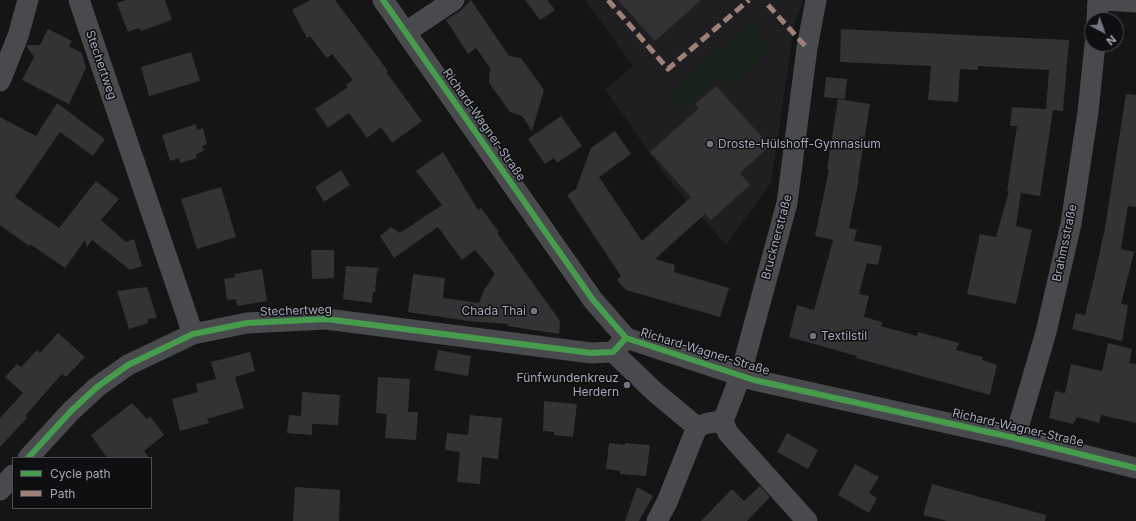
<!DOCTYPE html>
<html>
<head>
<meta charset="utf-8">
<style>
	body { margin:0 }
	#map { position:relative; width:1136px; height:521px; overflow:hidden; background:#151515; font-family:Inter,sans-serif }
	canvas { display:block }
	.legend { position:absolute; left:12px; top:457px; width:140px; height:52px; box-sizing:border-box; background:#0f0f11; border:1px solid #4b4d54; margin:0; padding:5px 7px; list-style:none; font-size:12px; color:#a4a9b8 }
	.legend li { display:flex; align-items:center; gap:8px; height:20px }
	.legend b { width:20px; border:1px solid #4b4d54 }
	.north { position:absolute; left:1084px; top:12px; width:40px; height:40px; box-sizing:border-box; background:#0f0f11; border:1px solid #4b4d54; border-radius:50%; rotate:139deg; font-size:11px; font-weight:700; line-height:16px; text-align:center; color:#a4a9b8 }
	.north::after { content:''; display:block; margin:auto; width:14px; height:18px; background:#72757f; clip-path:polygon(50% 0,100% 100%,50% 72%,0 100%) }
</style>
</head>
<body>
<div id="map">
<canvas width="1136" height="521"></canvas>
<ul class="legend">
<li><b style="height:5px;background:#469c4c"></b>Cycle path</li>
<li><b style="height:5px;background:#9e8076"></b>Path</li>
</ul>
<div class="north">N</div>
</div>
<script>
const g = document.querySelector('canvas').getContext('2d');
g.lineJoin = 'round';
function paint(path, color) { g.fillStyle = color; g.fill(path, 'evenodd'); }
const shape = rows => new Path2D(rows.map(r => 'M' + r).join(''));
function stroke(path, color, width, dash) { g.strokeStyle = color; g.lineWidth = width; g.lineCap = dash ? 'butt' : 'round'; g.setLineDash(dash || []); g.stroke(path); }
function write(font, color, halo, rows, align = 'center') {
  g.font = font + ' Inter,sans-serif'; g.lineWidth = 3; g.setLineDash([]); g.textBaseline = 'middle'; g.strokeStyle = halo; g.fillStyle = color; for (const [text, x, y, turn = 0] of rows) {
    g.save(); g.translate(x, y); g.rotate((+turn || 0) * Math.PI / 180); g.textAlign = isNaN(turn) ? turn : align; if (halo) g.strokeText(text, 0, 0); g.fillText(text, 0, 0); g.restore();
  }
}
const built = shape([
	[585,0,804,0,795,21,771,183,726,245,666,177,605,89,633,66]
]);
const green = shape([
	[750,21,774,47,726,90,717,80,681,112,666,96]
]);
const building = shape([
	[126,0,165,0,172,20,141,31,139,28,128,32,117,3],
	[310,0,335,0,388,71,386,72,422,121,392,143,381,127,367,138,349,113,328,128,315,109,348,87,346,85,353,80,332,54,327,58,310,36,307,38,292,10],
	[471,0,509,56,521,58,544,90,532,131,522,116,510,112,489,83,490,68,476,48,468,54,446,20,461,10],
	[525,0,547,0,555,10,540,20],
	[618,0,701,0,655,41],
	[48,29,72,41,69,46,82,53,86,68,69,104,22,80,34,57,27,47,27,45,40,45],
	[841,29,1069,40,1063,111,1053,110,1040,196,1021,193,1016,226,1032,230,1016,304,967,294,980,234,996,237,1009,191,1007,191,1017,126,1010,126,1012,107,1046,109,1049,70,978,66,978,70,960,69,958,102,928,100,931,66,840,62],
	[191,52,200,81,149,96,141,67],
	[826,77,847,79,845,99,824,97],
	[716,86,770,146,740,173,750,185,711,220,705,214,655,259,675,265,674,272,729,288,720,317,626,290,617,280,621,276,567,195,576,189,591,148,615,131,631,154,599,177,642,241,691,197,650,152,699,108,695,104],
	[1126,94,1136,95,1136,207,1128,206,1121,249,1134,252,1121,304,1128,305,1122,341,1072,329,1076,313,1085,315,1094,278,1105,228],
	[838,99,870,104,858,179,859,179,849,228,857,230,854,241,882,246,878,265,867,263,859,294,869,296,864,317,882,322,881,326,917,336,918,332,959,343,956,350,983,357,982,360,997,365,990,395,856,358,857,356,789,337,797,305,814,310,833,240,815,236,829,170,827,169],
	[57,103,105,139,93,156,60,132,15,197,59,228,96,181,119,199,101,220,126,242,134,239,142,266,130,270,92,240,87,247,85,240,65,268,30,244,29,246,0,225,0,117,36,136],
	[561,116,582,146,557,163,554,158,545,164,528,139],
	[196,124,197,130,203,128,207,144,202,146,204,151,196,154,197,158,180,163,179,158,170,161,162,135],
	[443,152,478,210,481,208,499,232,497,233,560,321,559,334,507,326,508,324,468,321,408,312,413,274,445,278,443,298,479,303,484,290,495,274,475,250,462,260,438,227,394,258,380,236,391,227,400,233,442,205,416,171],
	[341,170,350,185,324,202,315,187],
	[221,187,236,237,197,249,181,199],
	[311,250,334,250,334,278,312,279],
	[346,266,380,268,377,271,375,292,373,292,372,303,343,299],
	[262,269,267,301,237,306,236,299,227,300,224,279,235,277,234,274],
	[147,287,157,318,148,319,148,323,129,329,117,291],
	[58,333,85,357,66,377,62,374,25,416,27,418,0,447,0,418,23,393,5,377,17,364,21,367,37,350,40,353],
	[1108,343,1132,349,1129,363,1136,364,1136,423,1101,415,1099,423,1077,417,1073,424,1049,418,1055,391,1065,393,1071,364,1102,371],
	[438,350,471,356,468,376,434,370],
	[250,352,255,371,235,377,244,408,207,419,209,423,180,431,172,399,198,392,196,384,216,379,211,362],
	[378,377,410,379,408,412,418,412,416,440,385,438,387,414,376,413],
	[302,392,340,395,338,425,312,424,312,435,287,433,289,415,301,416],
	[544,401,577,404,573,437,554,435,554,432,543,431],
	[132,403,147,419,150,416,164,435,144,451,149,458,107,458,91,435],
	[470,415,502,418,498,459,482,457,480,484,457,482,460,452,445,450,447,433,468,435],
	[787,433,818,450,808,469,777,452],
	[609,443,625,445,625,443,650,445,646,476,620,474,620,471,606,469],
	[855,464,879,477,869,493,877,498,869,513,838,495],
	[932,484,1046,515,1045,521,947,521,923,515],
	[760,486,770,497,747,521,701,521,732,489,744,501],
	[295,487,340,490,339,521,293,521],
	[637,487,653,496,639,521,625,521]
]);
const minor = shape([
	[79,0,193,334],
	[383,0,593,300,626,338,754,380,1015,438,1136,468],
	[1103,0,1136,2],
	[1097,20,1098,0],
	[406,32,454,0],
	[0,81,18,36,28,0],
	[613,352,656,393,697,427],
	[1015,438,1046,332,1071,224,1088,112,1095,44],
	[28,458,71,411,97,387,128,365,193,334,247,323,326,319,591,353,613,352,626,338],
	[0,490,13,475],
	[657,521,667,502,697,427,708,423,723,421],
	[807,521,728,433,723,421,740,377,787,203,807,48,816,0]
]);
const quiet = shape([
	[608,0,668,69,749,0],
	[768,5,807,48]
]);
const cycleway = shape([
	[383,0,593,300,626,338,754,380,1015,438,1136,468],
	[28,458,71,411,97,387,128,365,193,334,247,323,326,319,591,353,613,352,626,338]
]);
const markers = [
	[710,144,4,"#72757f"],
	[534,311,4,"#72757f"],
	[813,336,4,"#72757f"],
	[627,385,4,"#72757f"]
];
const streetNames = [
	["Stechertweg",101,65,71],
	["Richard-Wagner-Straße",484,125,55],
	["Brucknerstraße",777,237,-75],
	["Brahmsstraße",1065,243,-78],
	["Stechertweg",296,311,-2],
	["Richard-Wagner-Straße",705,352,17],
	["Richard-Wagner-Straße",1018,428,13]
];
const poiNames = [
	["Droste-Hülshoff-Gymnasium",718,144],
	["Chada Thai",526,311,"right"],
	["Textilstil",821,336],
	["Fünfwundenkreuz",619,378,"right"],
	["Herdern",619,392,"right"]
];
paint(built, '#1f1e21');
paint(green, '#1a221c');
paint(building, '#333335');
stroke(minor, '#484a4e', 21);
stroke(quiet, '#9e8076', 5, [10, 5]);
stroke(cycleway, '#469c4c', 6);
for (const [x, y, r, color] of markers) { const dot = new Path2D(); dot.arc(x, y, r, 0, 2 * Math.PI); g.fillStyle = color; g.fill(dot); stroke(dot, '#0f0f11', 1.5); }
write('12px', '#a4a9b8', '#0f0f11', streetNames);
write('12px', '#a4a9b8', '#0f0f11', poiNames, 'left');
</script>
</body>
</html>
